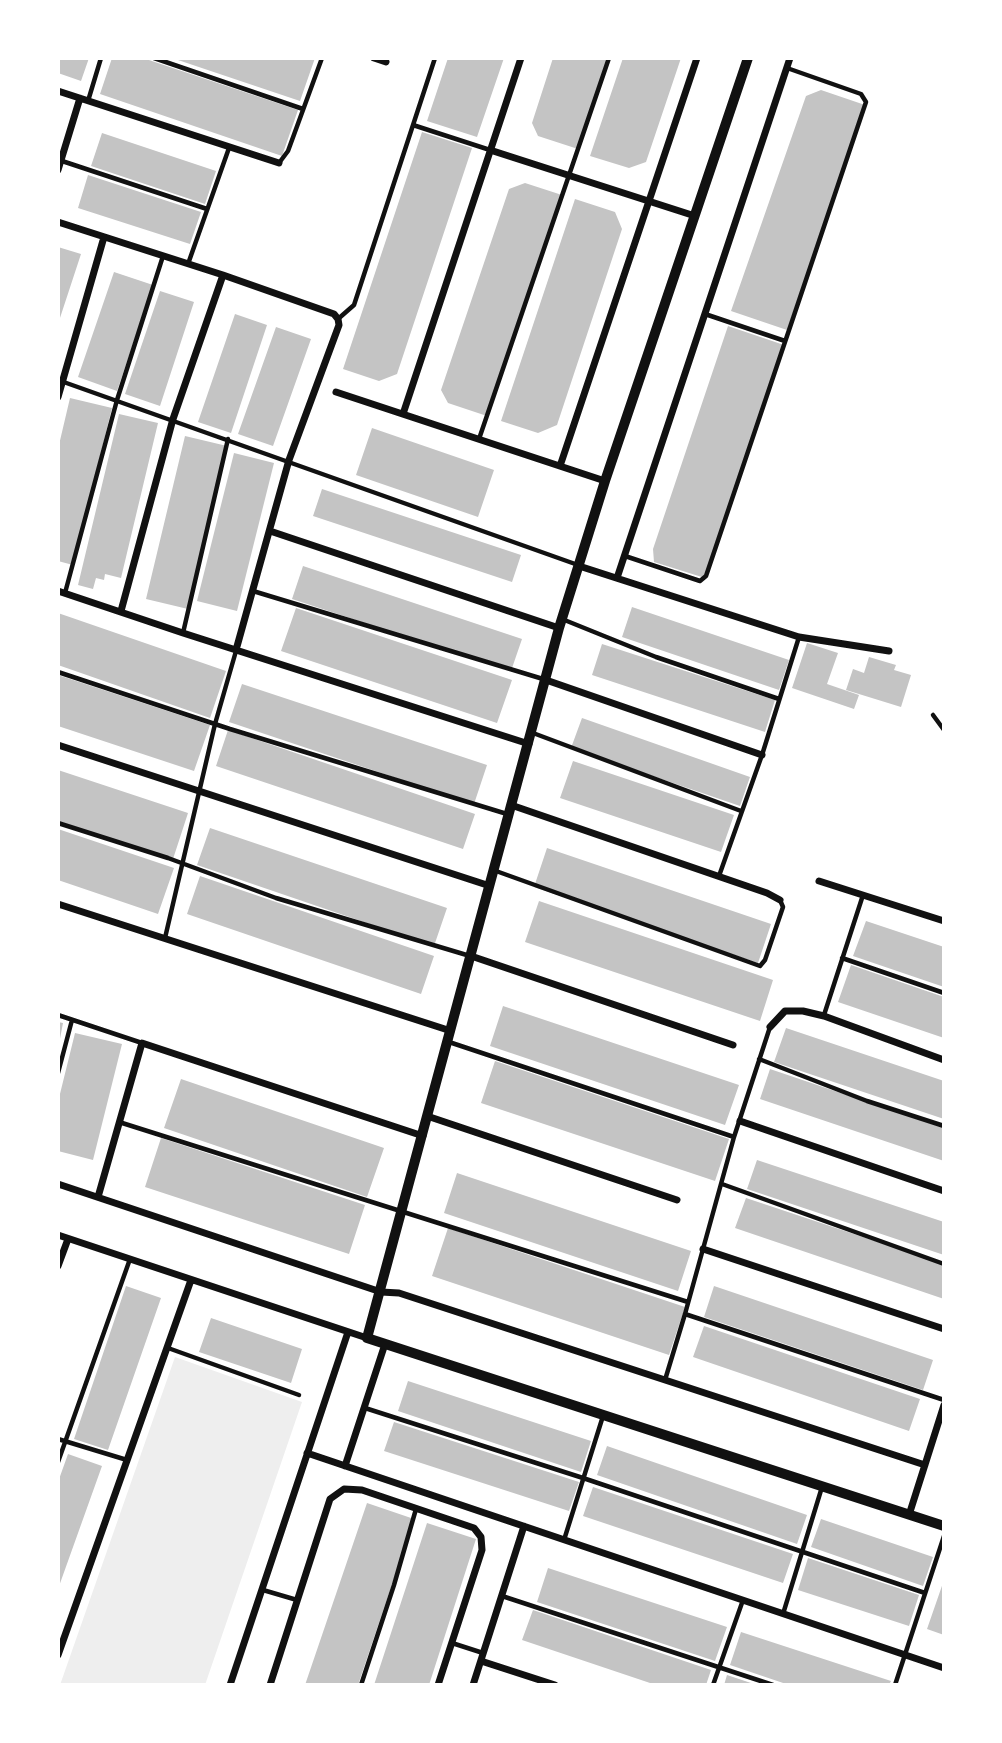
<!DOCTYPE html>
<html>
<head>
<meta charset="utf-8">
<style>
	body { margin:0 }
	#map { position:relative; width:1002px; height:1743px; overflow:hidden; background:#fff; font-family:Poppins,sans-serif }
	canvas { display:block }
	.frame { position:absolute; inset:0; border:60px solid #fff; pointer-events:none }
</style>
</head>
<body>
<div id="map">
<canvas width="1002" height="1743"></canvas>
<div class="frame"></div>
</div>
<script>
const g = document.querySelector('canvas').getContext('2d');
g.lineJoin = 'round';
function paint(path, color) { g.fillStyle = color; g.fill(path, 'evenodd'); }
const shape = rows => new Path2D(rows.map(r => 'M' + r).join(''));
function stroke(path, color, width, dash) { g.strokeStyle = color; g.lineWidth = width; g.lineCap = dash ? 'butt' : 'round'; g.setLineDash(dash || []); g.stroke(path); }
const green = shape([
	[175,1357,302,1402,205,1685,60,1685]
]);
const building = shape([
	[58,58,89,58,81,81,58,73],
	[112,58,143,58,298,110,282,156,100,94],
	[172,58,315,58,300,101],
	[448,58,504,58,477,137,427,121],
	[553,58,608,58,578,149,538,136,532,123],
	[623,58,681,58,646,162,629,168,590,156],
	[821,90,865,105,787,330,731,311,806,96],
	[422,132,472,148,397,374,379,381,343,369],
	[102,133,216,171,205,204,91,166],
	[88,175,201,212,190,244,78,208],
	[525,183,562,195,487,416,448,403,441,390,509,189],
	[575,199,615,212,622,229,557,425,538,433,501,421],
	[58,247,81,254,58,324],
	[114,272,153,285,117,391,78,377],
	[160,291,194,302,160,406,125,394],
	[235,314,267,325,231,433,198,422],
	[728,326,784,345,705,578,654,562,653,549],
	[276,327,311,339,273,446,238,434],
	[70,398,112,408,73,565,58,561,58,449],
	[119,414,158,423,121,578,105,574,104,580,96,578,93,589,78,585],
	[372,428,494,470,478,517,356,475],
	[185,436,227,446,188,609,146,599],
	[234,453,274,463,237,611,197,601],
	[322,489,521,555,512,582,313,516],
	[303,566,522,639,511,671,292,599],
	[632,607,789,660,779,690,622,637],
	[296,608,512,680,497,723,281,651],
	[58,613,226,671,210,718,58,665],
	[807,643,838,653,827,684,859,695,854,709,792,688],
	[602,644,775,700,765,732,592,675],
	[869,657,896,665,894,670,911,675,901,707,846,690,853,669,864,673],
	[58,675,210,725,194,771,58,726],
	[242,684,487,765,474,804,229,722],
	[582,718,750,777,740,806,571,748],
	[228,730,475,814,463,849,216,766],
	[573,761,734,815,721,852,560,798],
	[58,770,188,813,173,859,58,821],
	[210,828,447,908,434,946,197,865],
	[58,829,174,868,158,914,58,880],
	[547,848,771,924,758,963,534,887],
	[200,876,434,956,421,994,187,914],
	[539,901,773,980,760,1021,525,942],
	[866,921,944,947,944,987,853,956],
	[851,965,944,997,944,1038,838,1002],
	[503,1006,739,1085,725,1125,490,1046],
	[58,1022,63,1023,59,1044,58,1044],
	[786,1028,944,1081,944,1119,774,1062],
	[75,1033,122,1044,93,1160,58,1151,58,1102],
	[495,1061,729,1139,715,1181,481,1103],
	[770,1069,944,1128,944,1161,760,1099],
	[181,1079,384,1148,367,1197,164,1128],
	[161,1138,365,1205,349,1254,145,1187],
	[757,1160,944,1222,944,1255,747,1189],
	[457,1173,691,1251,678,1291,444,1213],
	[746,1198,944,1264,944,1299,735,1228],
	[448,1228,685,1307,669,1355,432,1276],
	[126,1286,161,1298,108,1450,74,1439],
	[714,1286,933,1360,923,1390,704,1317],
	[211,1318,302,1349,291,1383,199,1352],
	[704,1326,920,1399,909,1431,693,1357],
	[408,1381,591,1441,581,1472,398,1411],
	[394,1422,579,1482,569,1511,384,1451],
	[607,1446,807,1515,797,1544,597,1475],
	[68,1454,102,1466,58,1589,58,1482],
	[593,1487,793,1554,783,1583,583,1516],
	[367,1503,414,1519,358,1685,305,1685],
	[821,1519,933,1557,923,1586,811,1547],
	[427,1523,476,1539,429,1685,374,1685],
	[808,1558,919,1595,909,1626,798,1590],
	[548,1568,727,1627,715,1661,537,1602],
	[944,1580,944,1635,927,1629],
	[533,1610,711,1670,706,1685,656,1685,522,1640],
	[741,1632,891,1681,889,1685,789,1685,730,1665],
	[727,1675,757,1685,724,1685]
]);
const service = shape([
	[154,58,303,109],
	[88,101,101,58],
	[413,125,490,150],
	[59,160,207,209],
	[279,163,288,151,322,58],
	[188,264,229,148],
	[705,314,785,341],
	[338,319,354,305,435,58],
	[58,380,578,565],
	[479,439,609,58],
	[625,556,700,581,706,576,866,102,861,94,787,68],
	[253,591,543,679],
	[65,593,117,400,163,256],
	[562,619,656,657,779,699],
	[183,633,228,439],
	[58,672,230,729,507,814],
	[933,715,944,730],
	[533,733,741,811],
	[58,823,168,858,276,898,470,956],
	[496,871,760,966,765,960,783,907,780,900],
	[719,876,762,755,799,637],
	[165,938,215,724,236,651],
	[842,958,944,993],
	[58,1015,142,1043],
	[824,1015,863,895],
	[449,1042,734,1137],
	[759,1059,867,1101,944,1126],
	[58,1073,72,1020],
	[119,1122,688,1302],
	[722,1184,944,1264],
	[685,1314,944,1400],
	[168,1348,299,1395],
	[665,1380,685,1314,734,1137,770,1027],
	[365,1408,583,1478,925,1593],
	[58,1439,127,1460],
	[58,1462,130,1259],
	[564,1540,603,1416],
	[263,1590,297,1600],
	[502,1596,773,1685],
	[783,1614,822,1487],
	[452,1643,483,1653],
	[361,1685,394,1585,416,1509],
	[713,1685,743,1600],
	[895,1685,944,1536]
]);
const minor = shape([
	[374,58,386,62],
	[58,91,279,163],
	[490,150,695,216],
	[58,170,80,98],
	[58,222,223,275,334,314,338,319,339,325,289,460,236,650],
	[336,392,605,481],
	[58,397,104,237],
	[403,414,521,58],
	[560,466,697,58],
	[270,531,559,628],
	[579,566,799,637,889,651],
	[617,578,790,58],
	[58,591,183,633,529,744],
	[121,611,173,419,223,275],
	[546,680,762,755],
	[58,745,490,886],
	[511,805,767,893,780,900],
	[819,881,944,921],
	[58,904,451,1031],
	[471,956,733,1045],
	[770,1027,785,1011,803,1011,824,1016,944,1060],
	[427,1116,677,1200],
	[740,1121,944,1191],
	[58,1184,381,1292,399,1293,925,1465],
	[98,1197,142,1043,423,1136],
	[58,1235,367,1338],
	[703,1249,944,1329],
	[58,1266,68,1239],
	[307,1453,944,1668],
	[345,1466,385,1344],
	[909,1515,944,1405],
	[58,1655,191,1280],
	[481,1661,555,1685],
	[230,1685,348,1332],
	[270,1685,330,1499,344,1489,362,1490,474,1528,481,1537,482,1550,438,1685],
	[473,1685,524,1526]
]);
const tertiary = shape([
	[748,58,605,481,559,628,367,1338,944,1526]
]);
paint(green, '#eee');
paint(building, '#c4c4c4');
stroke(service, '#111', 4.5);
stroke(minor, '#111', 7);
stroke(tertiary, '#111', 10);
</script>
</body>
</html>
